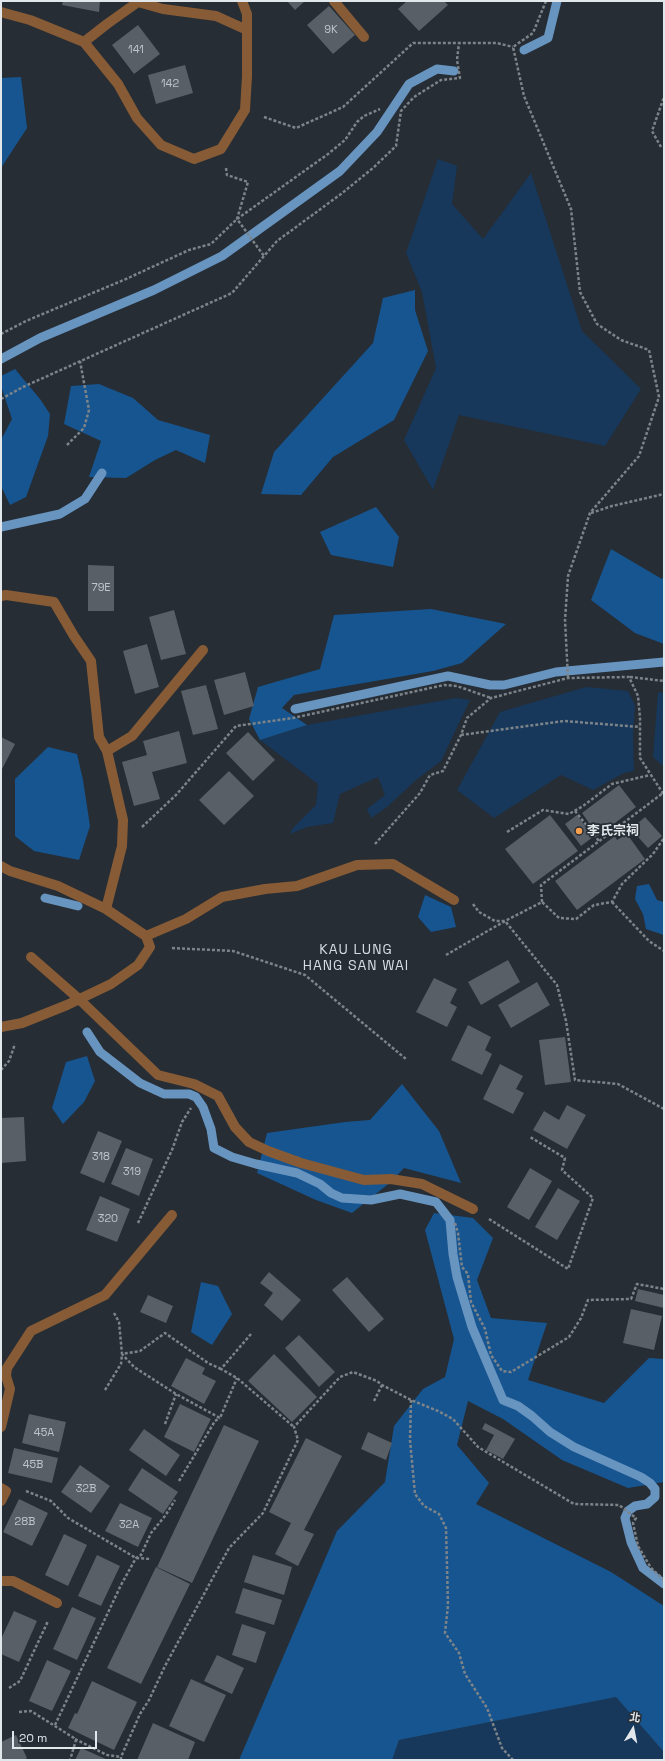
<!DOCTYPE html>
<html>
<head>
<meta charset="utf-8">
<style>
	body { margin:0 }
	#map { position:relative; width:665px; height:1761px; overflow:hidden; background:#262d34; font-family:"Space Grotesk","Noto Sans TC",sans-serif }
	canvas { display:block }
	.frame { position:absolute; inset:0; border:2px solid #e2e7eb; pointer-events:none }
	.north { position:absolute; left:613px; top:1709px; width:40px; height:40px; -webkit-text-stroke:3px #262d34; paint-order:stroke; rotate:10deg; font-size:11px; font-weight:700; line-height:16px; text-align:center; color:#e2e7eb }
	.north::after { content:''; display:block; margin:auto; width:14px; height:18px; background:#e2e7eb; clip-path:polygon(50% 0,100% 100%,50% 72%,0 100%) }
	.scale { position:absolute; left:12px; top:1731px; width:85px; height:18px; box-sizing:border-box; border:2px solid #e2e7eb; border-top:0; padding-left:5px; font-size:12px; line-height:14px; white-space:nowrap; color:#e2e7eb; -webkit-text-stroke:3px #262d34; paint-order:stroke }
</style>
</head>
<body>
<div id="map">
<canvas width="665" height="1761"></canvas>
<div class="frame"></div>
<div class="north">北</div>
<div class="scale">20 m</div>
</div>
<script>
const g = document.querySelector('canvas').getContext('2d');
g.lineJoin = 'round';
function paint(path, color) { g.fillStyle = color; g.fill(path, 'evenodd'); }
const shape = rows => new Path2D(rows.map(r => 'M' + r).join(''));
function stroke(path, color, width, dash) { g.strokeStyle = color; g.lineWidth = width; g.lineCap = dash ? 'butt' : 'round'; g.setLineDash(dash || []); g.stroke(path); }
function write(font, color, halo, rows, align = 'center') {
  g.font = font + ' "Space Grotesk","Noto Sans TC",sans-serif'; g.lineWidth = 3.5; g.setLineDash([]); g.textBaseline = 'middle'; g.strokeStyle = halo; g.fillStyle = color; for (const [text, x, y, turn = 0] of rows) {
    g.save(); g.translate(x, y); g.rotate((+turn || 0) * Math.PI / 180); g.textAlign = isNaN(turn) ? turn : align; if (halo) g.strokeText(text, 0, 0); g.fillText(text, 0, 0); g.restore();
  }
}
const green = shape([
	[438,159,457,166,452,204,483,239,531,173,582,331,641,389,605,446,459,415,433,490,404,440,436,368,422,292,406,253],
	[586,687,628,691,635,705,633,736,634,771,624,773,593,790,561,775,494,818,457,790,500,712],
	[658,692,664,693,664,767,653,757],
	[456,698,470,700,441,761,416,780,387,807,371,818,367,809,385,795,378,777,340,794,333,823,307,827,290,834,292,829,316,805,318,784,260,740,307,725],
	[616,1697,664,1752,664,1760,392,1760,399,1740]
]);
const forest = shape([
	[21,77,27,128,1,168,1,78],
	[415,290,415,310,428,351,394,420,333,457,301,495,261,494,274,452,373,343,383,298],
	[15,369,40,399,50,414,48,436,26,497,10,505,1,486,1,440,12,419,1,386,1,376],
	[99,384,133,398,158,420,210,435,205,463,176,450,155,460,126,478,89,477,101,441,64,424,71,386],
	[376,507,399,537,393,567,331,555,320,532],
	[611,549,662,579,664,577,664,644,635,633,591,600],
	[431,609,506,624,462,663,433,671,294,695,282,708,307,725,260,740,249,719,258,687,320,669,334,615],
	[48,747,77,754,83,780,90,826,79,860,34,851,15,836,15,779],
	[649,884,657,900,664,902,664,935,646,929,643,914,635,899,637,886],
	[425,895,451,907,456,927,431,932,418,917],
	[87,1056,95,1081,84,1102,63,1124,52,1108,66,1062],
	[402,1084,439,1131,461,1183,404,1168,392,1181,352,1213,316,1200,257,1173,267,1133,345,1122,370,1120],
	[434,1213,473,1218,493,1238,477,1280,491,1318,547,1323,528,1380,604,1403,649,1358,664,1359,664,1482,628,1488,562,1460,503,1419,468,1401,457,1445,489,1483,476,1504,611,1572,664,1606,664,1752,616,1697,399,1740,392,1760,239,1760,337,1531,385,1482,394,1426,423,1389,445,1377,454,1339,425,1230],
	[201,1282,218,1286,232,1314,212,1345,191,1332]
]);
const stream = shape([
	[524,50,548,38,557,1],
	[1,359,40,338,154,290,222,256,340,171,377,132,409,84,437,69,454,71],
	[1,527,60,514,85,499,102,473],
	[295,709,448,676,490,685,504,685,556,672,664,662],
	[45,898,78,906],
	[87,1032,100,1052,140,1083,164,1094,189,1094,196,1097,203,1107,211,1129,214,1148,232,1157,256,1164,297,1173,320,1184,331,1193,342,1198,371,1200,400,1194,436,1202,450,1220,453,1254,457,1277,472,1327,503,1400,518,1406,532,1416,550,1432,574,1447,641,1477,650,1483,655,1489,655,1497,647,1504,635,1506,628,1511,625,1518,631,1542,643,1568,664,1584]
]);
const building = shape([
	[63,1,100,1,99,12,62,5],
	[287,1,305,1,295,10],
	[407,1,444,1,448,5,419,31,398,9],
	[329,6,355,35,333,54,307,25],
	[138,25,160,54,134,74,112,45],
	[185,65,193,93,156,104,148,75],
	[88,565,114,566,114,611,88,611],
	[174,610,186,654,161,660,149,617],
	[147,644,159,687,135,694,123,651],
	[245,672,254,706,224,715,214,680],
	[206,685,218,729,193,735,181,691],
	[179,731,187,763,152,772,160,799,134,806,122,762,147,755,143,741],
	[248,732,275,760,253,781,226,753],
	[1,737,15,744,1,771],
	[229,771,254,796,224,825,199,800],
	[619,785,636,807,598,836,582,813],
	[550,815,578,851,533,884,505,849],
	[577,815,593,837,581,846,565,824],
	[645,817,662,836,648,848,631,829],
	[627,834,645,859,577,910,555,881,615,836,617,840],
	[508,960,520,982,481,1005,468,982],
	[434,978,457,989,450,1003,457,1007,447,1027,416,1012],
	[537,982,550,1005,511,1028,498,1005],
	[468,1025,491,1037,485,1050,492,1054,482,1075,451,1060],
	[565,1037,571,1082,545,1085,539,1040],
	[500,1064,523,1076,516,1089,524,1093,513,1114,483,1099],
	[567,1105,586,1115,567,1149,533,1130,544,1111,559,1120],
	[24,1117,26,1161,1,1163,1,1118],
	[98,1131,122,1141,104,1183,80,1173],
	[126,1148,153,1159,139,1196,111,1184],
	[530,1168,552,1181,529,1220,507,1207],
	[558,1188,580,1201,557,1240,535,1227],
	[100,1196,130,1209,117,1242,86,1230],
	[269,1272,301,1300,282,1321,264,1305,273,1293,260,1283],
	[347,1277,384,1319,369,1332,332,1290],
	[638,1289,664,1295,664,1308,635,1301],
	[148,1295,173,1306,166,1323,140,1312],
	[631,1309,662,1316,654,1350,623,1343],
	[299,1335,335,1372,319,1387,285,1348],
	[274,1354,317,1397,292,1422,248,1381],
	[186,1358,205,1368,202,1374,216,1381,204,1404,171,1386],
	[180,1404,211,1419,194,1452,164,1437],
	[29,1414,66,1422,59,1452,22,1443],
	[485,1423,515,1439,503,1459,486,1450,494,1435,482,1429],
	[224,1425,259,1441,192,1583,157,1567],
	[144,1429,180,1455,166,1476,129,1450],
	[368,1432,392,1443,386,1460,361,1449],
	[306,1438,342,1456,304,1530,314,1534,298,1566,275,1554,291,1523,269,1512],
	[14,1448,58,1458,52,1483,8,1473],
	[80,1465,110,1486,91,1513,61,1492],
	[142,1468,178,1492,163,1514,128,1490],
	[19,1499,48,1513,32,1546,3,1532],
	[120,1503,152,1518,138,1547,105,1531],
	[64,1534,87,1545,68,1586,45,1575],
	[97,1555,120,1566,101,1606,78,1596],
	[253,1555,292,1567,284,1595,244,1582],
	[156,1567,190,1584,141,1684,107,1668],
	[243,1588,282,1600,274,1625,235,1613],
	[72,1607,96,1618,77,1660,53,1649],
	[14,1611,37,1621,19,1662,1,1654,1,1639],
	[242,1624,266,1632,256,1663,232,1655],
	[217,1655,244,1668,232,1694,204,1681],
	[47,1660,71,1671,52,1711,29,1701],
	[191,1679,226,1695,204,1742,169,1726],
	[92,1681,137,1702,114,1750,68,1728,75,1713,77,1714],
	[153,1723,195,1742,188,1760,137,1760],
	[16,1735,27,1758,24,1760,1,1760,1,1742],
	[81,1748,108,1760,75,1760]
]);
const path = shape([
	[546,1,533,33,513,47,524,96,571,209,580,292,597,324,621,340,649,350,659,397,639,456,590,513,568,576,565,620,568,678],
	[264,117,296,128,343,107,413,43,497,43,513,47],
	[661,147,652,131,664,97],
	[226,168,227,175,248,182,237,219,264,256],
	[1,334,26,321,126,279,189,250,211,244,237,219,328,154,345,140,357,122,364,116,380,109],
	[1,399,23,387,232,293,277,241,341,194,373,168,396,146,401,111,414,97,441,80,460,78,457,60,459,43],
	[67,445,84,428,89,410,80,361],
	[591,513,612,506,664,494],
	[630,677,664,681],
	[461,735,564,721,640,727],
	[575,811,599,841],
	[142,827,176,795,236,726,293,718,444,685,457,686,491,698],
	[507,832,543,810,569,814,583,806,612,784,650,775],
	[375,844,420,793,430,775,443,771,461,735,467,718,491,698,568,678,629,677,638,696,640,718,640,758,664,795],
	[542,902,541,885,663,793],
	[612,902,649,941,664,951],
	[473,904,479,912,495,921,505,921,557,985,566,1021,575,1080,618,1084,664,1109],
	[172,948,233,951,305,975,406,1059],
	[446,955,505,921,542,902,559,918,576,919,594,905,612,902,622,884,653,854,664,838],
	[1,1070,9,1061,15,1044],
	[489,1219,568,1269,593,1198,562,1170,565,1158,530,1137],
	[138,1223,172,1150,182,1122,191,1108],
	[455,1223,458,1233,462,1267,468,1274,471,1302,485,1329,491,1355,502,1371,511,1372,569,1337,581,1318,588,1300,631,1299,637,1284,664,1289],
	[251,1334,221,1369,237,1378,294,1427],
	[221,1369,208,1363,165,1333,140,1351,122,1354,134,1367,176,1394,220,1418,237,1378],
	[105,1390,121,1364,122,1354,119,1322,114,1313],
	[411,1400,410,1440,415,1494,424,1506,439,1514,446,1528,448,1605,445,1633,459,1653,465,1674,487,1708,502,1748,513,1760],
	[374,1401,382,1385],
	[165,1424,176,1394],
	[179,1481,215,1421,220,1418],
	[26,1491,51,1501,68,1518,136,1558,151,1559],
	[9,1688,20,1681,48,1621],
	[19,1712,31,1711,74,1738,76,1740,70,1760],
	[55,1725,121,1585,136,1558,141,1555,151,1533,165,1516,175,1500],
	[75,1739,107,1755,121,1757],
	[121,1760,121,1757,140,1714,149,1700,165,1666,229,1548,263,1513,298,1440,294,1427,340,1377,353,1372,377,1381,382,1385,411,1400,438,1411,453,1419,478,1447,574,1504,619,1505,636,1518,633,1523,638,1546,651,1568,664,1580]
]);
const lane = shape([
	[334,1,364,37],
	[1,12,30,20,84,42,118,84,137,118,161,145,194,159,221,149,245,110,247,76,247,14,242,1],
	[84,42,107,24,138,2,163,9,216,16,247,30],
	[1,596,6,595,54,602,74,636,91,661,99,737,107,751,123,820,122,846,106,909],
	[107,751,132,736,203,650],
	[1,866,10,871,58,886,106,909,146,936,150,947,138,965,111,984,67,1005,22,1023,1,1027],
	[146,936,186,919,222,897,265,889,297,886,357,865,393,864,454,900],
	[31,957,79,999,158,1075,194,1084,218,1096,235,1127,249,1142,268,1151,301,1163,364,1180,391,1179,422,1184,473,1209],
	[1,1427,10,1389,6,1376],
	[1,1488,6,1491,1,1501],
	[1,1581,13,1581,57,1603]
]);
const street = shape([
	[1,1376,6,1376,7,1368,31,1331,105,1295,172,1215]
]);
const markers = [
	[579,831,4,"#fa9f4e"]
];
const numberNames = [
	["9K",331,30],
	["141",136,50],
	["142",170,84],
	["79E",101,588],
	["318",101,1157],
	["319",132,1172],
	["320",108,1219],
	["45A",44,1433],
	["45B",33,1465],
	["32B",86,1489],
	["28B",25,1522],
	["32A",129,1525]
];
const poiNames = [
	["李氏宗祠",587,831]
];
const neighbourhoodNames = [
	["KAU LUNG",356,950],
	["HANG SAN WAI",356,966]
];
paint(green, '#17385b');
paint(forest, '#175590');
stroke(stream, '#6894c0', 9);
paint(building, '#585f67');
stroke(path, '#7d8489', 2.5, [3, 2]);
stroke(lane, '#875b35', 10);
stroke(street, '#875b35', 10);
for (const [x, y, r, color] of markers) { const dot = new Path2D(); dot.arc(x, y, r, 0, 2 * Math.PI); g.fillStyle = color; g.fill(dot); stroke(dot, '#262d34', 1.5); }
write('11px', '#c0c5ca', null, numberNames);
write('bold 13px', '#e2e7eb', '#262d34', poiNames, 'left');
g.letterSpacing = '1px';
write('14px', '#d4dde7', '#262d34', neighbourhoodNames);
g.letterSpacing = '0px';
</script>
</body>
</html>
